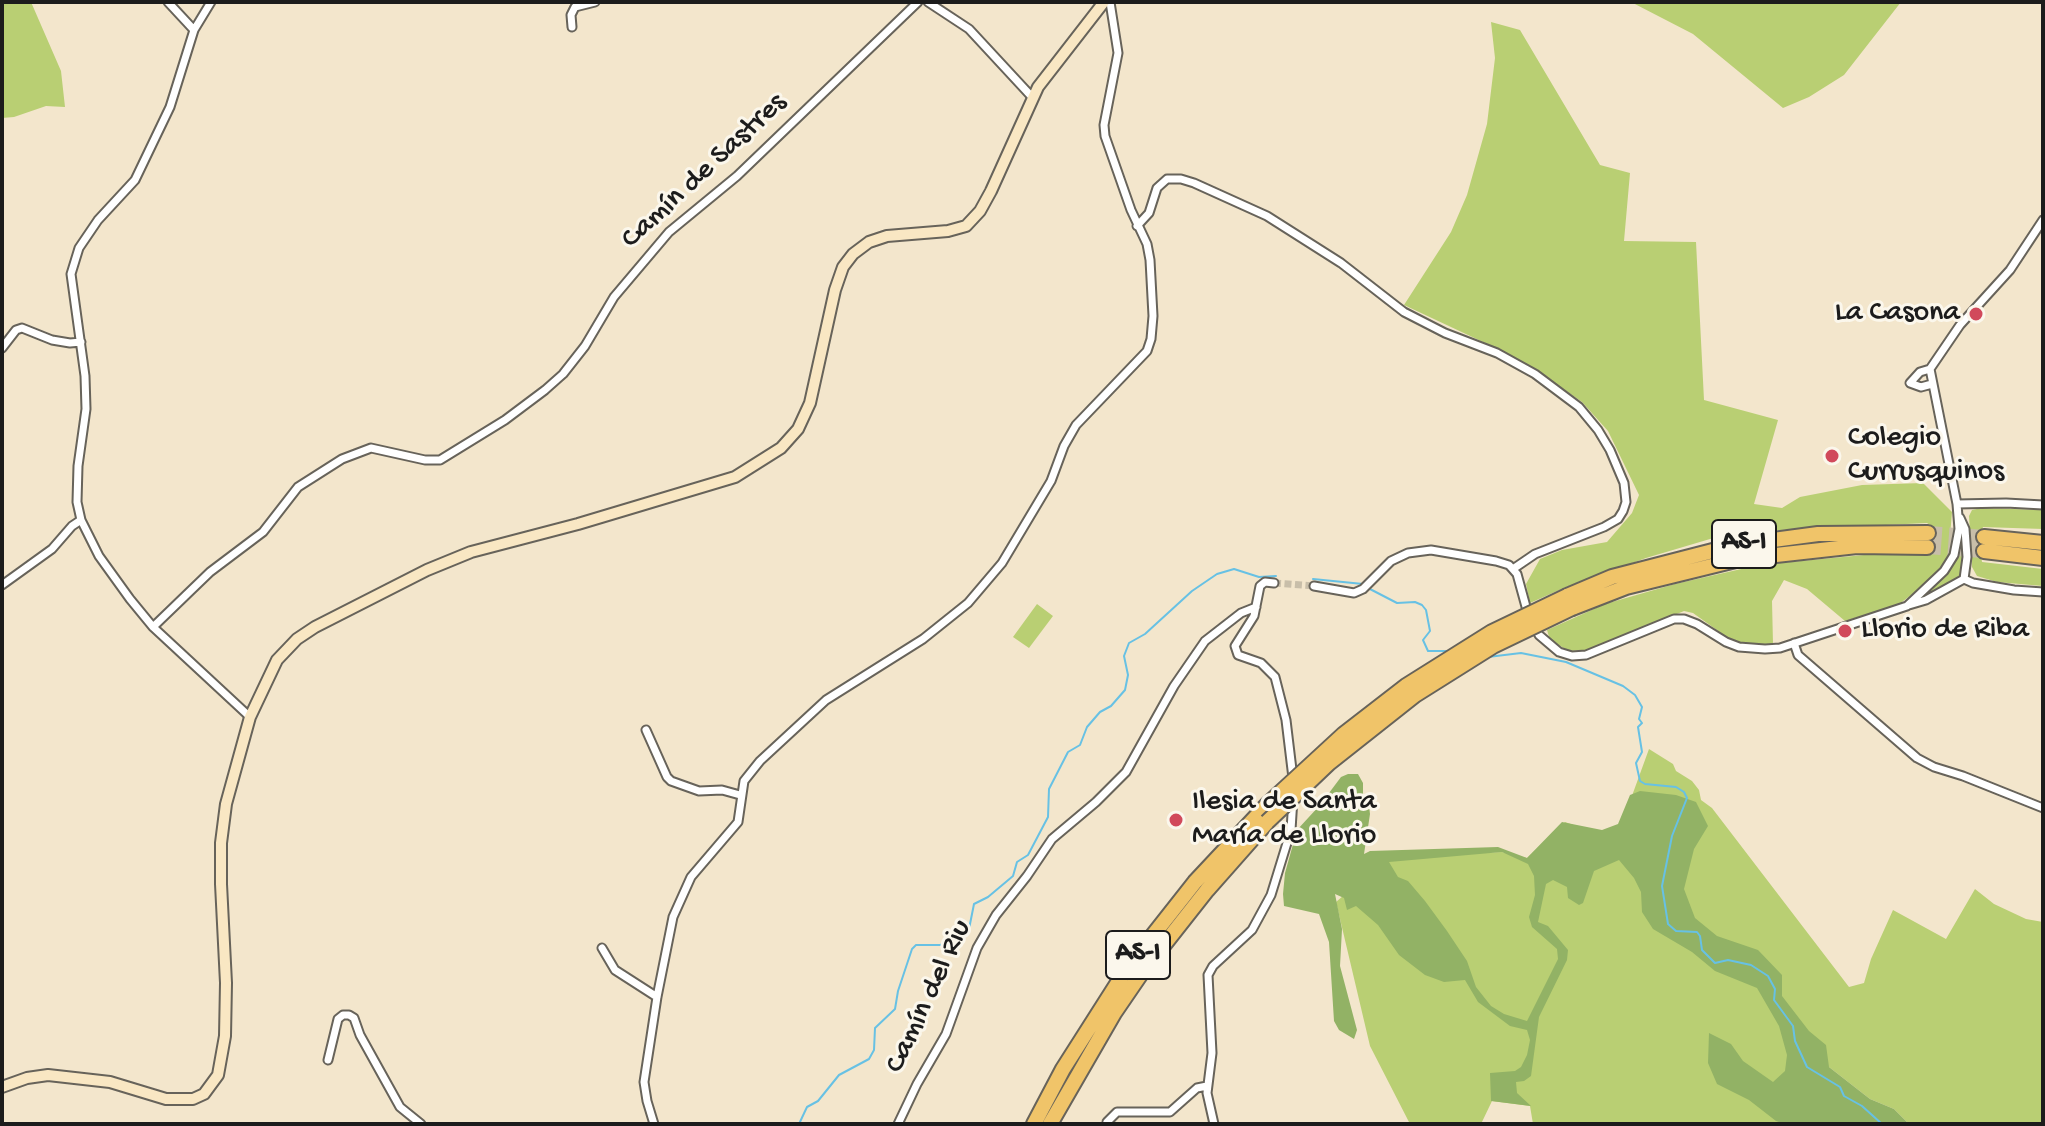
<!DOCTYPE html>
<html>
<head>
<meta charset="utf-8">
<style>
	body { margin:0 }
	#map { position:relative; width:2045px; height:1126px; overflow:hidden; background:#f3e6cc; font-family:"Gochi Hand",sans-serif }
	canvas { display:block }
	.frame { position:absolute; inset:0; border:4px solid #1c1c1c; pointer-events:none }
</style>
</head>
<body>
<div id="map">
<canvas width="2045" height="1126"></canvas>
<div class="frame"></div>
</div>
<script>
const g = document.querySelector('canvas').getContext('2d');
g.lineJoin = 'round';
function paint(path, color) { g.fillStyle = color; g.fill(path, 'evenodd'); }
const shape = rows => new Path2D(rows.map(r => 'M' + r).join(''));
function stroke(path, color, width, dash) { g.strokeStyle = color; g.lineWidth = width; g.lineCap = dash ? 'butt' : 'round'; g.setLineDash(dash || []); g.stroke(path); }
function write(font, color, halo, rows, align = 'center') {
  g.font = font + ' "Gochi Hand",sans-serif'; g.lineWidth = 6; g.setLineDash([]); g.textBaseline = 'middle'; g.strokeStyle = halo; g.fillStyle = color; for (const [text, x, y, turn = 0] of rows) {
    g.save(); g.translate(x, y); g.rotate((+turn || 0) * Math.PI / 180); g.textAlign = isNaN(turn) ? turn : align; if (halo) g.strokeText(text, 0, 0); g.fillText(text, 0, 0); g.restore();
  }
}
const green = shape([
	[2,2,31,2,61,71,65,107,46,106,14,117,2,118],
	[1631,2,1901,2,1844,75,1809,97,1783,108,1693,34],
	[1491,22,1520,30,1600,165,1630,173,1624,241,1696,242,1704,400,1778,420,1754,504,1782,508,1800,497,1862,485,1923,483,1952,512,1948,560,1920,588,1898,605,1845,621,1807,589,1784,580,1772,601,1773,644,1743,644,1728,638,1693,613,1684,611,1591,650,1569,651,1550,640,1547,630,1605,604,1675,584,1759,565,1864,555,1926,555,1929,552,1930,525,1927,523,1760,531,1710,539,1646,558,1566,587,1530,603,1526,584,1540,559,1562,550,1607,542,1632,513,1639,495,1608,431,1582,402,1539,372,1483,342,1404,305,1451,232,1467,195,1487,124,1495,58],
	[1982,508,2043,510,2043,529,1983,527,1981,534,1983,543,1980,549,1982,562,2043,569,2043,586,1997,582,1977,576,1972,567,1969,516,1972,510],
	[1962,542,1964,561,1961,574,1954,581,1921,598,1953,566],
	[1037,604,1053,616,1029,648,1013,637],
	[1649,749,1673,764,1676,771,1692,781,1699,790,1701,800,1712,808,1849,987,1864,983,1871,959,1893,910,1946,939,1975,889,1994,904,2026,919,2043,922,2043,1124,1909,1124,1894,1109,1870,1099,1829,1067,1787,1124,1533,1124,1530,1106,1492,1101,1481,1124,1410,1124,1370,1046,1336,902,1388,857,1502,852,1527,858,1565,822,1602,835,1621,826]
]);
const forest = shape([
	[1348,774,1358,774,1363,783,1363,795,1369,806,1370,814,1364,854,1370,851,1498,847,1527,858,1562,822,1602,830,1618,824,1630,795,1640,791,1676,795,1696,802,1708,826,1694,849,1684,889,1695,918,1717,936,1758,950,1782,975,1782,996,1809,1031,1826,1045,1829,1067,1870,1099,1894,1109,1909,1124,1785,1124,1776,1121,1749,1100,1717,1084,1708,1063,1709,1033,1731,1044,1743,1061,1773,1082,1785,1071,1787,1055,1779,1026,1757,988,1715,971,1692,952,1653,929,1642,912,1641,892,1634,878,1619,860,1594,871,1583,903,1579,905,1568,898,1567,887,1553,880,1546,884,1538,922,1548,926,1568,950,1567,960,1539,1017,1531,1076,1524,1081,1516,1082,1517,1093,1531,1106,1491,1101,1490,1073,1515,1071,1521,1067,1527,1055,1530,1040,1527,1030,1510,1026,1478,1002,1465,980,1444,982,1425,975,1399,955,1378,925,1356,906,1347,910,1344,898,1335,894,1342,929,1340,966,1357,1030,1354,1039,1339,1030,1334,1021,1329,942,1319,914,1284,906,1283,894,1285,873,1297,830,1320,805,1341,777],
	[1502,852,1528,864,1534,876,1535,895,1529,917,1532,927,1557,949,1558,959,1527,1021,1504,1014,1491,1006,1476,987,1467,961,1447,931,1425,901,1408,881,1398,877,1389,862]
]);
const stream = shape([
	[1313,579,1363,584],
	[1368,588,1397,603,1415,602,1422,605,1426,610,1430,631,1423,640,1428,651,1448,651],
	[1488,657,1521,653,1566,662,1623,686,1635,695,1642,707,1639,719,1642,723,1638,727,1642,752,1636,763,1640,781,1645,784,1676,787,1684,792,1687,798,1672,836,1662,886,1668,924,1676,931,1697,932,1700,936,1702,950,1715,963,1728,960,1751,965,1768,976,1775,989,1774,1000,1793,1026,1795,1041,1807,1067,1840,1087,1844,1096,1862,1106,1882,1124],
	[799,1124,807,1107,818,1101,839,1075,869,1059,874,1050,875,1028,895,1009,898,991,912,949,916,945,940,945,953,941,969,929,974,904,988,897,1013,876,1017,862,1028,855,1048,817,1049,789,1068,752,1080,745,1087,727,1100,712,1111,706,1125,690,1128,675,1124,656,1129,643,1145,634,1192,591,1217,574,1234,569,1259,577,1276,576]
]);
const streetTunnel = shape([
	[1274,583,1314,586]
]);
const highwayTunnel = shape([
	[1928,533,1984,537],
	[1927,547,1984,551]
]);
const street = shape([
	[168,2,194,30],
	[211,2,194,30,170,107,135,180,98,220,79,248,71,274,85,376,86,409,78,466,77,502,81,520,99,556,130,599,153,627,250,717],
	[928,2,969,29,1032,97],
	[572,27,571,15,575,7,595,2],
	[1137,226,1149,213,1157,188,1167,179,1181,179,1194,183,1267,216,1341,263,1404,312,1445,333,1497,353,1535,374,1579,407,1598,430,1610,450,1624,483,1626,502,1623,511,1618,519,1604,527,1535,554,1513,569],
	[2,348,16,330,22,328,52,340,70,343,81,342],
	[1930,369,1920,372,1910,383,1921,387,1932,384],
	[1957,504,2006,503,2043,505],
	[1964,579,1973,583,2014,590,2043,592],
	[1274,583,1265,582,1260,586,1254,616,1235,646,1238,655,1261,663,1275,677,1286,720,1293,778],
	[2,585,52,549,72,526,81,520],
	[1314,586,1354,593,1363,589,1391,561,1408,553,1431,550,1496,561,1509,565,1517,574,1528,614],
	[1909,605,1926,600,1964,579,1967,557,1965,529,1960,518],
	[1533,625,1539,635,1559,652,1572,656,1586,655,1674,619,1684,619,1697,624,1726,642,1739,647,1765,649,1780,648,1907,606,1944,571,1954,555,1959,529,1957,504,1930,369,1960,325,2010,270,2043,220],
	[153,627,210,572,263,532,298,487,342,459,371,448,425,460,440,460,505,420,545,390,563,374,585,346,614,297,669,232,737,176,918,2],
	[1794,643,1798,655,1917,758,1934,767,1963,776,2043,808],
	[646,730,667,777,671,781,699,791,722,790,740,795],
	[602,948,615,970,657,997],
	[328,1060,338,1019,343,1015,349,1015,354,1018,360,1035,400,1107,421,1124],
	[1107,1122,1117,1112,1170,1112,1197,1088,1207,1086],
	[654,1124,647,1101,644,1082,657,997,673,917,691,877,738,822,744,781,760,761,826,700,923,639,968,603,1002,563,1051,481,1064,446,1076,425,1147,351,1151,339,1153,316,1150,260,1147,244,1131,210,1105,136,1104,125,1118,53,1110,2],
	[898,1124,917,1084,946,1034,977,948,996,915,1027,876,1052,839,1096,802,1126,772,1174,686,1205,641,1241,613,1256,607],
	[1214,1124,1207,1093,1212,1053,1208,975,1213,966,1252,930,1271,895,1291,830,1293,798]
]);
const secondary = shape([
	[2,1087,27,1078,48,1075,110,1082,166,1099,193,1099,204,1094,218,1075,225,1036,226,983,221,884,221,843,226,804,250,717,277,660,297,639,315,627,427,570,471,552,578,524,735,477,781,448,798,429,810,403,835,290,843,267,853,254,869,242,887,236,948,231,966,226,980,211,991,191,1038,87,1104,2]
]);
const highway = shape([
	[1984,537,2043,543],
	[1984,551,2043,558],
	[1567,596,1612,577,1736,545,1818,534,1928,533],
	[1572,608,1626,587,1740,559,1857,546,1927,547],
	[1034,1124,1063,1069,1128,967,1195,882,1268,804],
	[1050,1124,1114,1013,1140,975,1207,890,1267,822]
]);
const highwayBridge = shape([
	[1268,804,1344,734,1406,686,1492,632,1567,596],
	[1267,822,1329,763,1415,695,1493,646,1572,608]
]);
const markers = [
	[1976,314,8,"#d1495b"],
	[1832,456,8,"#d1495b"],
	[1845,631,8,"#d1495b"],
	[1176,820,8,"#d1495b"]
];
const shields = [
	[1744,544,64],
	[1138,955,64]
];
const shieldNames = [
	["AS-I",1744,544],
	["AS-I",1138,955]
];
const streetNames = [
	["Camín de Sastres",705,172,-43],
	["Camín del Riu",930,997,-65]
];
const poiNames = [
	["La Casona",1960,314,"right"],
	["Colegio",1848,439],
	["Currusquinos",1848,473],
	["Llorio de Riba",1861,631],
	["Ilesia de Santa",1192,803],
	["María de Llorio",1192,837]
];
paint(green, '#b9cf73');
paint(forest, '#92b265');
stroke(stream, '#67c1e4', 2);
stroke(streetTunnel, '#c8bea9', 7, [7, 3.5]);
stroke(highwayTunnel, '#c8bea9', 14, [14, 7]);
stroke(street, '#67635a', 11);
stroke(secondary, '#67635a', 14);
stroke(highway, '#67635a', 18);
stroke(street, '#fff', 7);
stroke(secondary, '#f9e7c3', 10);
stroke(highway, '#f0c469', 14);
stroke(highwayBridge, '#67635a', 18, []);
stroke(highwayBridge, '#f0c469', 14);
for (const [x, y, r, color] of markers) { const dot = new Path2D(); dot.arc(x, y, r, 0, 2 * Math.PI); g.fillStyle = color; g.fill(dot); stroke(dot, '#fbf7ec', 3); }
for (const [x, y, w] of shields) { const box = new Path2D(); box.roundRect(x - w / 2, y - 24, w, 48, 6); g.fillStyle = '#fbf7ec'; g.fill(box); stroke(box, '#1c1c1c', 2); }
write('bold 28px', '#1c1c1c', null, shieldNames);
write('30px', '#1c1c1c', '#fbf7ec', streetNames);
write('30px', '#1c1c1c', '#fbf7ec', poiNames, 'left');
</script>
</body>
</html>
